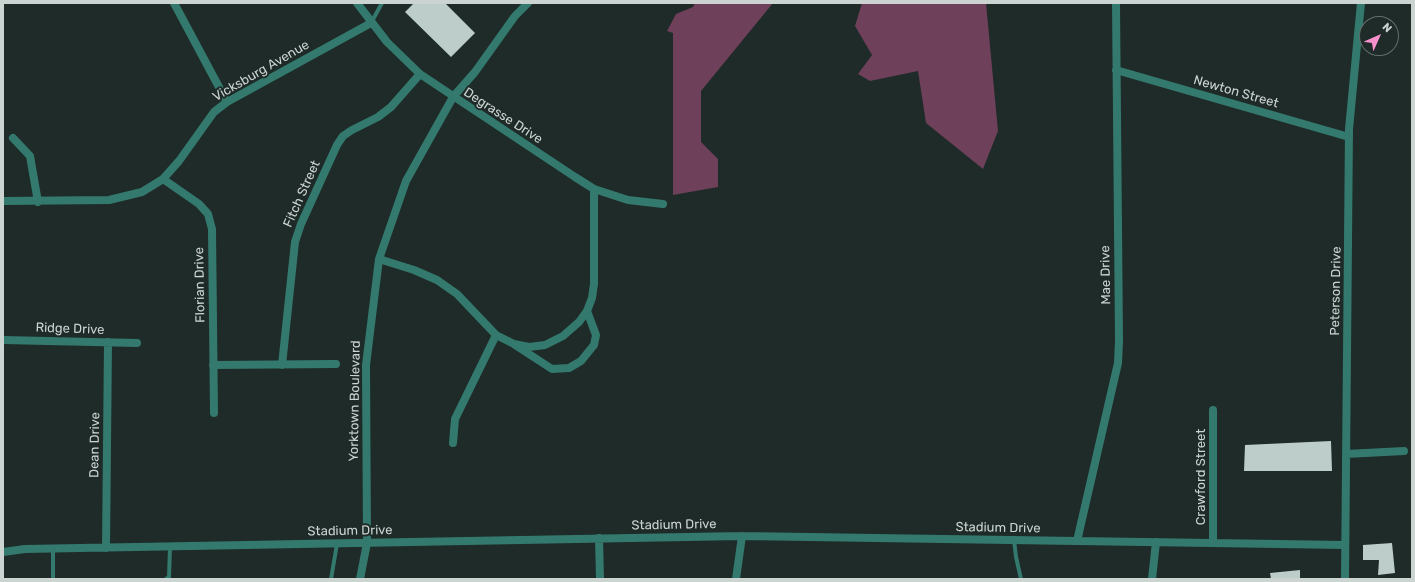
<!DOCTYPE html>
<html>
<head>
<meta charset="utf-8">
<style>
	body { margin:0 }
	#map { position:relative; width:1415px; height:582px; overflow:hidden; background:#1e2b28; font-family:Rubik,sans-serif }
	canvas { display:block }
	.frame { position:absolute; inset:0; border:4px solid #ccd4d2; pointer-events:none }
	.north { position:absolute; left:1359px; top:16px; width:40px; height:40px; box-sizing:border-box; background:#1e2b28; border:1px solid #646f6c; border-radius:50%; rotate:45deg; font-size:11px; font-weight:700; line-height:16px; text-align:center; color:#ccd4d2 }
	.north::after { content:''; display:block; margin:auto; width:14px; height:18px; background:#f890cb; clip-path:polygon(50% 0,100% 100%,50% 72%,0 100%) }
</style>
</head>
<body>
<div id="map">
<canvas width="1415" height="582"></canvas>
<div class="frame"></div>
<div class="north">N</div>
</div>
<script>
const g = document.querySelector('canvas').getContext('2d');
g.lineJoin = 'round';
function paint(path, color) { g.fillStyle = color; g.fill(path, 'evenodd'); }
const shape = rows => new Path2D(rows.map(r => 'M' + r).join(''));
function stroke(path, color, width, dash) { g.strokeStyle = color; g.lineWidth = width; g.lineCap = dash ? 'butt' : 'round'; g.setLineDash(dash || []); g.stroke(path); }
function write(font, color, halo, rows, align = 'center') {
  g.font = font + ' Rubik,sans-serif'; g.lineWidth = 4; g.setLineDash([]); g.textBaseline = 'middle'; g.strokeStyle = halo; g.fillStyle = color; for (const [text, x, y, turn = 0] of rows) {
    g.save(); g.translate(x, y); g.rotate((+turn || 0) * Math.PI / 180); g.textAlign = isNaN(turn) ? turn : align; if (halo) g.strokeText(text, 0, 0); g.fillText(text, 0, 0); g.restore();
  }
}
const green = shape([
	[695,3,773,3,701,91,701,142,718,159,718,187,673,195,673,33,667,31,676,14,693,7],
	[862,3,986,3,998,131,983,169,926,123,918,71,870,81,858,74,872,55,855,26]
]);
const building = shape([
	[414,3,445,3,475,33,451,57,405,12],
	[1331,441,1332,471,1244,471,1245,445],
	[1392,543,1395,573,1378,575,1379,560,1363,560,1363,545],
	[1300,570,1300,579,1271,579,1270,573]
]);
const service = shape([
	[371,23,382,3],
	[1014,540,1016,557,1021,579],
	[53,579,53,549],
	[166,579,169,577,170,547],
	[331,579,337,544]
]);
const minor = shape([
	[174,3,227,102],
	[357,3,387,42,420,74,575,177,594,189,628,200,663,204],
	[1116,70,1349,137],
	[13,138,30,156,38,202],
	[163,179,199,204,208,214,212,229,214,413],
	[3,201,109,200,142,192,163,179,179,161,214,112,227,102,371,23],
	[379,259,414,270,437,280,457,294,496,335,514,344,529,347,545,345,563,336,579,322,587,311,592,298,594,284,594,189],
	[3,340,137,343],
	[515,345,552,369,569,368,581,361,594,345,596,335,587,311],
	[213,365,336,364],
	[282,365,295,242,301,224,337,145,343,136,352,130,378,117,391,107,420,74],
	[1213,410,1213,543],
	[453,443,455,419,496,335],
	[1346,454,1404,451],
	[599,538,600,579],
	[1077,541,1118,363,1119,340,1116,3],
	[106,548,108,342],
	[3,552,25,549,742,536,1345,545],
	[360,579,367,543,366,365,379,259,406,181,453,97,475,72,515,16,528,3],
	[736,579,742,536],
	[1152,579,1156,542],
	[1345,579,1349,129,1361,3]
]);
const streetNames = [
	["Vicksburg Avenue",261,71,-30],
	["Newton Street",1236,92,16],
	["Degrasse Drive",503,116,33],
	["Fitch Street",302,194,-66],
	["Mae Drive",1106,275,-91],
	["Florian Drive",200,285,-91],
	["Peterson Drive",1336,291,-89],
	["Ridge Drive",70,329,2],
	["Yorktown Boulevard",355,401,-89],
	["Dean Drive",95,445,-89],
	["Crawford Street",1201,477,-90],
	["Stadium Drive",674,525,-1],
	["Stadium Drive",998,528,1],
	["Stadium Drive",350,531,-1]
];
paint(green, '#6e4059');
paint(building, '#bdcdc9');
stroke(service, '#34796d', 4);
stroke(minor, '#34796d', 8);
write('13px', '#ccd4d2', '#1e2b28', streetNames);
</script>
</body>
</html>
